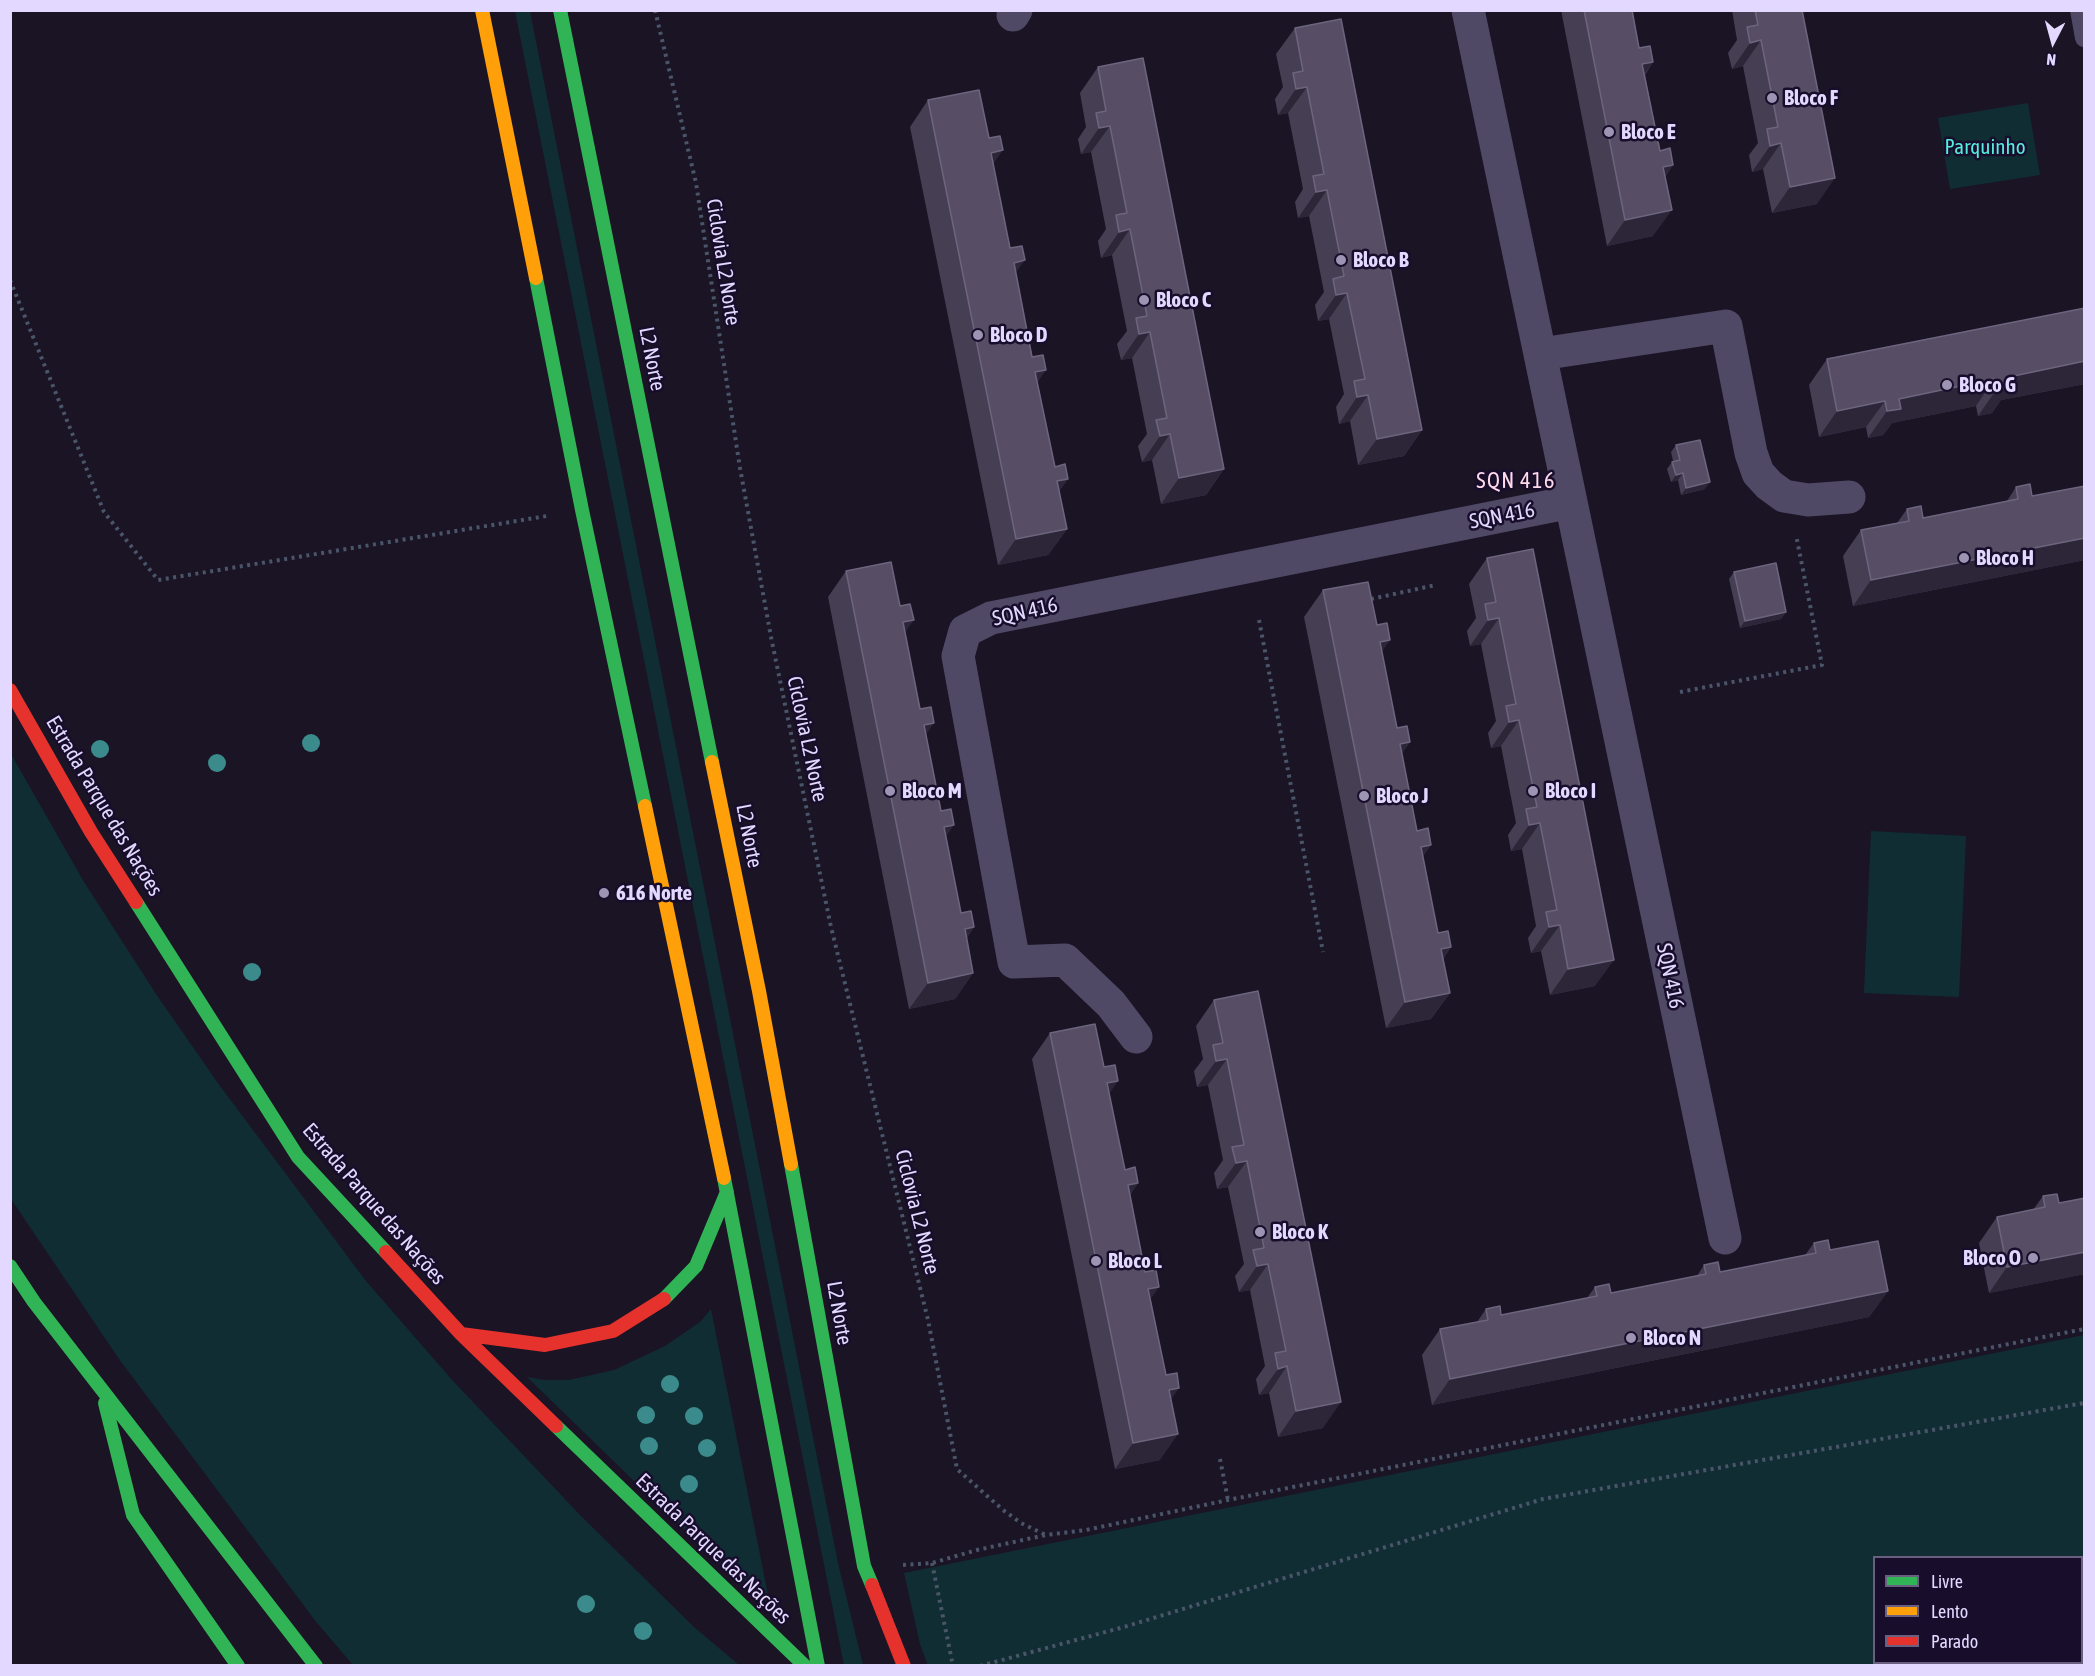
<!DOCTYPE html>
<html>
<head>
<meta charset="utf-8">
<style>
	body { margin:0 }
	#map { position:relative; width:2095px; height:1676px; overflow:hidden; background:#1a1425; font-family:"Asap Condensed",sans-serif }
	canvas { display:block }
	.frame { position:absolute; inset:0; border:12px solid #e3d8ff; pointer-events:none }
	.legend { position:absolute; left:1873px; top:1556px; width:210px; height:108px; box-sizing:border-box; background:#180e2b; border:2px solid #695f80; margin:0; padding:8px 10px; list-style:none; font-size:18px; color:#e3d8ff }
	.legend li { display:flex; align-items:center; gap:12px; height:30px }
	.legend b { width:30px; border:2px solid #695f80 }
	.north { position:absolute; left:2023px; top:12px; width:60px; height:60px; -webkit-text-stroke:4px #180e2b; paint-order:stroke; rotate:186deg; font-size:16px; font-weight:700; line-height:24px; text-align:center; color:#e3d8ff }
	.north::after { content:''; display:block; margin:auto; width:21px; height:27px; background:#e3d8ff; clip-path:polygon(50% 0,100% 100%,50% 72%,0 100%) }
</style>
</head>
<body>
<div id="map">
<canvas width="2095" height="1676"></canvas>
<div class="frame"></div>
<ul class="legend">
<li><b style="height:8px;background:#30b455"></b>Livre</li>
<li><b style="height:8px;background:#ff9f0a"></b>Lento</li>
<li><b style="height:8px;background:#e5322d"></b>Parado</li>
</ul>
<div class="north">N</div>
</div>
<script>
const g = document.querySelector('canvas').getContext('2d');
g.lineJoin = 'round';
function paint(path, color) { g.fillStyle = color; g.fill(path, 'evenodd'); }
const shape = rows => new Path2D(rows.map(r => 'M' + r).join(''));
function stroke(path, color, width, dash) { g.strokeStyle = color; g.lineWidth = width; g.lineCap = dash ? 'butt' : 'round'; g.setLineDash(dash || []); g.stroke(path); }
function write(font, color, halo, rows, align = 'center') {
  g.font = font + ' "Asap Condensed",sans-serif'; g.lineWidth = 5; g.setLineDash([]); g.textBaseline = 'middle'; g.strokeStyle = halo; g.fillStyle = color; for (const [text, x, y, turn = 0] of rows) {
    g.save(); g.translate(x, y); g.rotate((+turn || 0) * Math.PI / 180); g.textAlign = isNaN(turn) ? turn : align; if (halo) g.strokeText(text, 0, 0); g.fillText(text, 0, 0); g.restore();
  }
}
const green = shape([
	[515,11,530,11,838,1563,863,1665,844,1665],
	[2028,103,2040,175,1950,189,1938,118],
	[11,754,84,882,158,997,220,1086,366,1281,453,1381,581,1516,694,1627,739,1665,353,1665,317,1623,119,1359,11,1199],
	[1871,831,1966,836,1959,997,1864,993],
	[711,1309,772,1615,527,1377,545,1380,569,1380,614,1370,665,1346,700,1322],
	[2084,1335,2084,1665,928,1666,920,1644,904,1573],
	[1874,1558,2082,1558,2082,1662,1874,1662]
]);
const path = shape([
	[655,10,696,183,740,468,771,637,831,927,928,1320,957,1469,1003,1510,1021,1523,1046,1535],
	[10,280,104,512,158,580,547,516],
	[1371,599,1436,585],
	[1259,620,1323,952],
	[1680,692,1822,665,1796,535],
	[1220,1459,1228,1500],
	[932,1563,953,1666],
	[903,1565,932,1563,977,1550,1046,1535,1086,1530,1228,1500,2084,1329],
	[980,1666,1124,1627,1543,1499,2084,1403]
]);
const lane = shape([
	[2079,10,2084,38]
]);
const street = shape([
	[1468,10,1725,1238],
	[1013,15,1016,10],
	[1541,354,1726,326,1751,453,1758,473,1769,485,1784,496,1808,500,1849,497],
	[1136,1037,1111,1004,1065,960,1014,962,958,656,965,631,991,618,1571,502]
]);
const fast = shape([
	[560,10,712,762],
	[536,278,582,510,645,806],
	[136,902,298,1157,386,1252],
	[791,1164,864,1566,872,1585],
	[724,1178,818,1666],
	[10,1266,34,1302,316,1666],
	[664,1299,696,1266,727,1192],
	[105,1403,133,1515,238,1666],
	[556,1426,805,1666]
]);
const slow = shape([
	[482,10,536,278],
	[712,762,759,991,791,1164],
	[645,806,724,1178]
]);
const jam = shape([
	[10,690,91,832,136,902],
	[386,1252,461,1334,556,1426],
	[461,1334,545,1345,613,1331,664,1299],
	[872,1585,904,1666]
]);
const trees = [
	[311,743],
	[100,749],
	[217,763],
	[252,972],
	[670,1384],
	[646,1415],
	[694,1416],
	[649,1446],
	[707,1448],
	[689,1484],
	[586,1604],
	[643,1631]
];
const wall = shape([
	[1561,10,1632,10,1639,48,1653,62,1645,75,1660,151,1673,165,1665,177,1653,236,1607,246],
	[1732,10,1802,10,1817,204,1772,213,1763,169,1752,172,1749,155,1758,143,1743,66,1732,69,1728,53,1737,40],
	[1295,28,1422,430,1404,456,1358,465,1350,421,1339,424,1336,407,1344,394,1329,319,1318,321,1315,305,1324,292,1309,216,1298,218,1295,202,1303,189,1288,113,1278,115,1275,99,1283,87,1276,54],
	[1098,67,1224,469,1206,495,1161,504,1152,460,1142,462,1138,446,1147,434,1132,358,1121,360,1117,344,1127,331,1112,255,1101,258,1098,241,1106,229,1091,152,1081,154,1078,139,1086,127,1080,93],
	[928,100,993,163,1055,467,1068,479,1059,491,1067,529,1048,555,998,565,910,127],
	[2085,308,2085,384,2001,400,1992,413,1978,416,1976,406,1892,423,1883,435,1868,438,1866,427,1819,437,1809,385,1827,359],
	[1676,445,1705,489,1681,495,1678,480,1671,482,1667,469,1672,462,1673,461,1671,452],
	[2085,486,2085,560,1853,606,1843,556,1861,530,1897,523,1907,509,1923,518,2007,501,2016,487,2032,496],
	[1487,558,1595,986,1550,995,1541,951,1531,953,1528,938,1536,926,1522,849,1511,851,1508,835,1516,823,1501,746,1491,748,1488,733,1496,721,1481,644,1470,646,1467,631,1476,618,1469,584],
	[846,571,905,632,961,913,974,927,966,939,973,973,955,999,909,1009,828,597],
	[1734,572,1786,612,1781,619,1740,628,1729,579],
	[1323,590,1382,652,1397,728,1410,742,1402,753,1417,831,1431,845,1423,856,1438,933,1451,947,1443,959,1450,993,1431,1019,1386,1028,1304,617],
	[1214,1000,1323,1428,1278,1437,1269,1393,1259,1395,1256,1379,1265,1366,1250,1290,1239,1292,1235,1276,1244,1264,1228,1187,1217,1189,1214,1173,1223,1160,1208,1085,1197,1087,1194,1071,1203,1059,1196,1026],
	[1050,1033,1109,1094,1125,1170,1138,1183,1130,1195,1171,1400,1160,1460,1115,1469,1032,1059],
	[2043,1196,2059,1203,2085,1198,2085,1274,1989,1293,1979,1243,1997,1217,2033,1210],
	[1814,1243,1830,1250,1888,1291,1869,1317,1432,1405,1422,1355,1440,1329,1477,1322,1486,1309,1501,1315,1587,1298,1595,1287,1611,1293,1697,1276,1704,1265,1720,1272,1805,1255]
]);
const shadedWall = shape([
	[1761,40,1743,66,1732,69,1750,43],
	[1653,62,1635,88,1642,64],
	[1307,87,1288,113,1278,115,1296,89],
	[1110,126,1091,152,1081,154,1099,128],
	[1781,143,1763,169,1752,172,1770,146],
	[1003,150,984,177,991,153],
	[1673,165,1655,191,1663,167],
	[1835,178,1817,204,1772,213,1790,187],
	[1327,190,1309,216,1298,218,1316,192],
	[1672,210,1653,236,1607,246,1625,220],
	[1130,229,1112,255,1101,258,1119,232],
	[1025,260,1006,286,1014,263],
	[1347,293,1329,319,1318,321,1336,295],
	[1150,332,1132,358,1121,360,1139,334],
	[2085,361,2085,384,2001,400,1992,413,1978,416,1996,390,2009,377],
	[1046,370,1028,396,1035,372],
	[1994,379,1976,406,1892,423,1883,435,1868,438,1887,411,1899,399],
	[1368,395,1350,421,1339,424,1357,397],
	[1885,401,1866,427,1819,437,1837,411],
	[1422,430,1404,456,1358,465,1377,439],
	[1170,434,1152,460,1142,462,1160,436],
	[1224,469,1206,495,1161,504,1179,478],
	[1683,473,1678,480,1671,482,1676,475],
	[1068,479,1049,505,1057,481],
	[1710,482,1705,489,1681,495,1686,488],
	[1067,529,1048,555,998,565,1016,539],
	[2085,538,2085,560,1853,606,1871,580],
	[1786,612,1781,619,1740,628,1745,621],
	[1499,618,1481,644,1470,646,1488,620],
	[914,620,895,646,903,622],
	[1390,640,1372,666,1380,642],
	[1519,720,1501,746,1491,748,1509,722],
	[934,723,916,749,924,725],
	[1410,742,1392,768,1400,744],
	[1540,823,1522,849,1511,851,1529,825],
	[954,825,936,851,944,827],
	[1431,845,1412,871,1421,847],
	[1560,925,1541,951,1531,953,1549,927],
	[974,927,956,953,965,929],
	[1451,947,1433,973,1441,949],
	[1614,960,1595,986,1550,995,1568,969],
	[973,973,955,999,909,1009,928,983],
	[1450,993,1431,1019,1386,1028,1405,1002],
	[1227,1059,1208,1085,1197,1087,1216,1061],
	[1118,1081,1100,1107,1107,1083],
	[1247,1161,1228,1187,1217,1189,1236,1163],
	[1138,1183,1120,1209,1128,1185],
	[2085,1252,2085,1274,1989,1293,2007,1267],
	[1268,1264,1250,1290,1239,1292,1257,1266],
	[1159,1287,1141,1313,1148,1289],
	[1888,1291,1869,1317,1432,1405,1450,1379],
	[1287,1366,1269,1393,1259,1395,1278,1369],
	[1179,1388,1161,1414,1169,1390],
	[1341,1402,1323,1428,1278,1437,1296,1411],
	[1178,1434,1160,1460,1115,1469,1133,1443]
]);
const building = shape([
	[1584,10,1632,10,1639,48,1650,46,1653,62,1642,64,1660,151,1670,148,1673,165,1663,167,1672,210,1625,220,1584,10],
	[1755,10,1802,10,1835,178,1790,187,1781,143,1770,146,1767,129,1778,127,1761,40,1750,43,1747,27,1758,25,1755,10],
	[1341,19,1422,430,1377,439,1368,395,1357,397,1354,381,1365,379,1347,293,1336,295,1333,279,1344,276,1327,190,1316,192,1313,176,1324,174,1307,87,1296,89,1293,73,1303,71,1295,28,1341,19],
	[1143,58,1224,469,1179,478,1170,434,1160,436,1156,420,1167,418,1150,332,1139,334,1136,318,1147,316,1130,229,1119,232,1116,215,1127,213,1110,126,1099,128,1096,113,1106,111,1098,67,1143,58],
	[979,90,989,138,1000,136,1003,150,991,153,1010,248,1022,246,1025,260,1014,263,1032,357,1043,355,1046,370,1035,372,1055,467,1065,464,1068,479,1057,481,1067,529,1016,539,928,100,979,90],
	[2085,308,2085,361,2009,377,2010,387,1996,390,1994,379,1899,399,1901,409,1887,411,1885,401,1837,411,1827,359,2085,308],
	[1700,440,1710,482,1686,488,1683,473,1676,475,1672,462,1680,460,1676,445,1700,440],
	[2030,484,2032,496,2085,486,2085,538,1871,580,1861,530,1909,521,1907,509,1921,506,1923,518,2018,499,2016,487,2030,484],
	[1533,549,1614,960,1568,969,1560,925,1549,927,1546,912,1557,910,1540,823,1529,825,1526,809,1537,807,1519,720,1509,722,1506,706,1516,704,1499,618,1488,620,1485,604,1496,602,1487,558,1533,549],
	[891,562,900,606,910,604,914,620,903,622,920,709,931,707,934,723,924,725,941,811,951,809,954,825,944,827,961,913,971,911,974,927,965,929,973,973,928,983,846,571,891,562],
	[1776,563,1786,612,1745,621,1734,572,1776,563],
	[1368,582,1377,625,1387,623,1390,640,1380,642,1397,728,1407,726,1410,742,1400,744,1417,831,1428,828,1431,845,1421,847,1438,933,1448,931,1451,947,1441,949,1450,993,1405,1002,1323,590,1368,582],
	[1258,991,1341,1402,1296,1411,1287,1366,1278,1369,1275,1353,1286,1351,1268,1264,1257,1266,1253,1250,1264,1248,1247,1161,1236,1163,1232,1147,1244,1145,1227,1059,1216,1061,1213,1045,1223,1043,1214,1000,1258,991],
	[1095,1024,1104,1067,1115,1065,1118,1081,1107,1083,1125,1170,1135,1167,1138,1183,1128,1185,1145,1272,1156,1270,1159,1287,1148,1289,1166,1375,1177,1373,1179,1388,1169,1390,1178,1434,1133,1443,1050,1033,1095,1024],
	[2057,1194,2059,1203,2085,1198,2085,1252,2007,1267,1997,1217,2045,1207,2043,1196,2057,1194],
	[1828,1240,1830,1250,1878,1241,1888,1291,1450,1379,1440,1329,1488,1320,1486,1309,1500,1306,1501,1315,1597,1296,1595,1287,1609,1284,1611,1293,1706,1274,1704,1265,1718,1262,1720,1272,1816,1253,1814,1243,1828,1240]
]);
const markers = [
	[1772,98,6,"#9d93b3"],
	[1609,132,6,"#9d93b3"],
	[1341,260,6,"#9d93b3"],
	[1144,300,6,"#9d93b3"],
	[978,335,6,"#9d93b3"],
	[1947,385,6,"#9d93b3"],
	[1964,558,6,"#9d93b3"],
	[890,791,6,"#9d93b3"],
	[1533,791,6,"#9d93b3"],
	[1364,796,6,"#9d93b3"],
	[604,893,6,"#9d93b3"],
	[1260,1232,6,"#9d93b3"],
	[2033,1258,6,"#9d93b3"],
	[1096,1261,6,"#9d93b3"],
	[1631,1338,6,"#9d93b3"]
];
const poiNames = [
	["Bloco F",1784,98],
	["Bloco E",1621,132],
	["Bloco B",1353,260],
	["Bloco C",1156,300],
	["Bloco D",990,335],
	["Bloco G",1959,385],
	["Bloco H",1976,558],
	["Bloco M",902,791],
	["Bloco I",1545,791],
	["Bloco J",1376,796],
	["616 Norte",616,893],
	["Bloco K",1272,1232],
	["Bloco O",2021,1258,"right"],
	["Bloco L",1108,1261],
	["Bloco N",1643,1338]
];
const parkNames = [
	["Parquinho",1985,147]
];
const streetNames = [
	["Ciclovia L2 Norte",723,262,81],
	["L2 Norte",652,359,79],
	["SQN 416",1502,516,-11],
	["SQN 416",1025,612,-13],
	["Ciclovia L2 Norte",807,739,78],
	["Estrada Parque das Nações",104,806,59],
	["L2 Norte",749,836,79],
	["SQN 416",1670,976,78],
	["Estrada Parque das Nações",374,1204,49],
	["Ciclovia L2 Norte",917,1212,76],
	["L2 Norte",839,1313,80],
	["Estrada Parque das Nações",713,1549,44]
];
const neighbourhoodNames = [
	["SQN 416",1516,481]
];
paint(green, '#112d34');
stroke(path, '#4a5569', 4, [3, 4.5]);
stroke(lane, '#4f4966', 18);
stroke(street, '#4f4966', 33);
stroke(fast, '#30b455', 14);
stroke(slow, '#ff9f0a', 14);
stroke(jam, '#e5322d', 14);
g.fillStyle = '#3c8b8c';
for (const [x, y] of trees) { g.beginPath(); g.arc(x, y, 9, 0, 2 * Math.PI); g.fill(); }
paint(wall, '#463e53');
paint(shadedWall, '#2d2639');
paint(building, '#574e65');
stroke(building, '#6d647e', 1.5);
for (const [x, y, r, color] of markers) { const dot = new Path2D(); dot.arc(x, y, r, 0, 2 * Math.PI); g.fillStyle = color; g.fill(dot); stroke(dot, '#180e2b', 2); }
write('bold 21px', '#e3d8ff', '#180e2b', poiNames, 'left');
write('21px', '#57ece1', '#180e2b', parkNames);
write('21px', '#e3d8ff', '#180e2b', streetNames);
g.letterSpacing = '1.5px';
write('22px', '#ffdaeb', '#180e2b', neighbourhoodNames);
g.letterSpacing = '0px';
</script>
</body>
</html>
